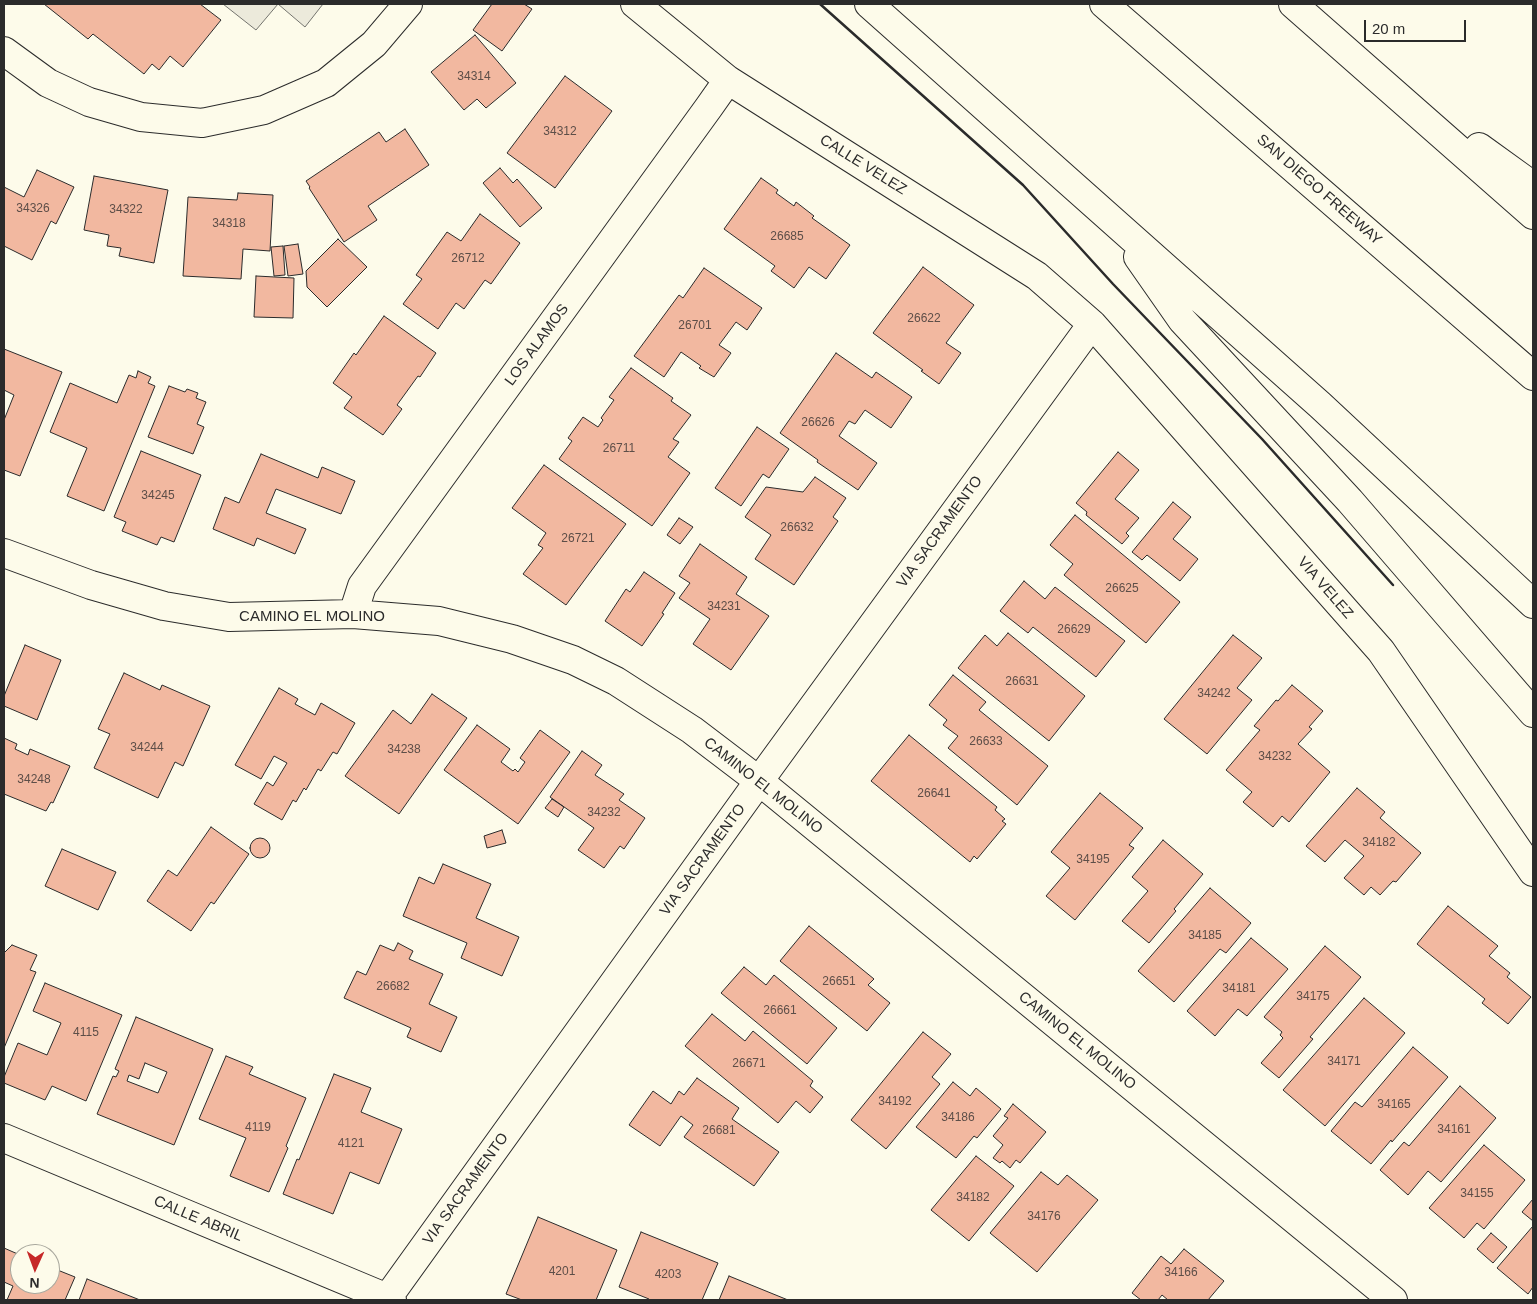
<!DOCTYPE html>
<html>
<head>
<meta charset="utf-8">
<style>
	body { margin:0 }
	#map { position:relative; width:1537px; height:1304px; overflow:hidden; background:#fdfbea; font-family:Arial,sans-serif }
	canvas { display:block }
	.frame { position:absolute; inset:0; border:5px solid #2b2b2b; pointer-events:none }
	.north { position:absolute; left:10px; top:1244px; width:50px; height:50px; box-sizing:border-box; background:#fdfbea; border:1px solid #a9a89e; border-radius:50%; rotate:182deg; font-size:14px; font-weight:700; line-height:20px; text-align:center; color:#2b2b2b }
	.north::after { content:''; display:block; margin:auto; width:18px; height:22px; background:#c62828; clip-path:polygon(50% 0,100% 100%,50% 72%,0 100%) }
	.scale { position:absolute; left:1364px; top:20px; width:102px; height:22px; box-sizing:border-box; border:2px solid #2b2b2b; border-top:0; padding-left:6px; font-size:15px; line-height:18px; white-space:nowrap; color:#2b2b2b; -webkit-text-stroke:4px #fdfbea; paint-order:stroke }
</style>
</head>
<body>
<div id="map">
<canvas width="1537" height="1304"></canvas>
<div class="frame"></div>
<div class="north">N</div>
<div class="scale">20 m</div>
</div>
<script>
const g = document.querySelector('canvas').getContext('2d');
g.lineJoin = 'round';
function paint(path, color) { g.fillStyle = color; g.fill(path, 'evenodd'); }
const shape = rows => new Path2D(rows.map(r => 'M' + r).join(''));
function stroke(path, color, width, dash) { g.strokeStyle = color; g.lineWidth = width; g.lineCap = dash ? 'butt' : 'round'; g.setLineDash(dash || []); g.stroke(path); }
function write(font, color, halo, rows, align = 'center') {
  g.font = font + ' Arial,sans-serif'; g.lineWidth = 4; g.setLineDash([]); g.textBaseline = 'middle'; g.strokeStyle = halo; g.fillStyle = color; for (const [text, x, y, turn = 0] of rows) {
    g.save(); g.translate(x, y); g.rotate((+turn || 0) * Math.PI / 180); g.textAlign = isNaN(turn) ? turn : align; if (halo) g.strokeText(text, 0, 0); g.fillText(text, 0, 0); g.restore();
  }
}
const parking = shape([
	[223,4,323,4,305,27,278,4,256,30,223,4]
]);
const building = shape([
	[44,4,200,4,221,20,183,67,170,56,159,70,152,64,144,74,93,34,88,39,44,4],
	[492,4,524,4,532,9,502,51,473,30,492,4],
	[475,35,516,83,486,108,477,99,464,110,431,72,475,35],
	[565,76,612,111,555,188,507,153,565,76],
	[405,129,429,165,368,206,377,220,344,242,309,188,310,187,306,181,379,132,386,142,405,129],
	[500,168,513,183,517,179,542,208,520,227,483,183,500,168],
	[37,170,74,187,56,224,51,221,32,260,4,246,4,187,24,197,37,170],
	[94,176,168,190,154,263,119,256,121,248,107,246,109,235,84,230,94,176],
	[761,178,778,190,776,193,794,206,796,202,814,216,812,218,850,245,826,279,809,267,794,288,771,271,775,266,724,229,761,178],
	[238,193,273,195,270,251,243,249,241,279,183,276,188,197,237,200,238,193],
	[480,214,520,243,491,284,485,280,464,309,456,303,438,329,403,304,422,279,416,275,447,232,461,241,480,214],
	[338,239,367,267,327,307,307,287,306,271,338,239],
	[298,244,303,274,288,276,284,246,298,244],
	[283,246,285,275,274,276,271,247,283,246],
	[923,267,974,305,946,343,961,353,939,384,921,371,923,370,873,333,923,267],
	[704,268,762,308,747,330,736,322,719,345,731,353,714,377,699,368,701,366,681,352,664,377,634,356,679,295,683,298,704,268],
	[256,276,294,278,293,318,254,317,256,276],
	[384,316,436,353,420,377,418,376,397,405,402,409,383,435,344,408,352,397,333,383,354,353,356,355,384,316],
	[4,349,62,372,20,476,4,470,4,420,14,395,4,390,4,349],
	[836,353,872,378,876,372,912,397,891,428,865,410,855,424,849,421,839,436,877,463,858,490,817,462,818,460,780,433,836,353],
	[631,368,673,398,671,401,691,415,673,439,679,442,668,457,690,473,652,526,559,459,572,441,568,438,583,417,598,427,603,420,601,418,614,400,609,397,631,368],
	[138,371,151,377,148,383,155,386,104,511,67,496,87,448,50,432,70,383,117,403,129,375,136,378,138,371],
	[169,386,185,392,187,389,198,393,196,398,206,402,197,424,204,427,193,454,148,437,169,386],
	[757,427,789,449,769,478,763,474,741,506,715,488,757,427],
	[141,451,201,475,174,542,161,537,157,545,122,531,126,522,114,517,141,451],
	[1118,452,1139,470,1115,499,1139,518,1126,533,1129,536,1122,544,1086,515,1087,512,1076,503,1118,452],
	[261,454,318,478,322,467,355,481,341,514,276,489,266,513,306,529,295,554,257,538,254,546,213,529,225,497,239,503,261,454],
	[544,465,626,524,566,605,523,574,543,548,538,545,546,533,512,508,544,465],
	[815,477,846,498,833,517,838,521,794,585,755,559,771,535,745,517,766,487,803,492,815,477],
	[1173,502,1191,517,1173,539,1198,559,1180,581,1147,555,1142,560,1132,552,1173,502],
	[1075,515,1180,602,1146,643,1064,575,1073,564,1050,545,1075,515],
	[679,518,693,527,680,544,667,535,679,518],
	[700,544,747,577,736,594,769,616,731,670,693,644,710,619,679,598,690,583,679,576,700,544],
	[644,572,675,593,662,613,664,614,642,646,605,621,626,589,630,592,644,572],
	[1024,581,1045,599,1055,587,1125,641,1096,677,1033,627,1028,633,1000,611,1024,581],
	[1008,633,1085,696,1049,741,958,668,985,635,997,646,1008,633],
	[1233,635,1262,658,1237,688,1252,700,1207,754,1164,719,1233,635],
	[25,645,61,660,37,720,4,706,4,696,25,645],
	[124,673,160,690,162,685,210,706,183,766,175,762,158,798,94,768,110,734,98,729,124,673],
	[953,675,986,702,979,710,1048,766,1017,805,948,748,958,736,943,725,947,720,929,705,953,675],
	[1292,685,1323,711,1309,727,1312,729,1298,744,1330,772,1289,822,1282,816,1273,827,1243,802,1252,792,1226,770,1260,730,1254,726,1276,700,1278,701,1292,685],
	[279,688,298,699,295,704,315,715,321,703,355,723,337,754,333,752,321,771,318,769,306,790,304,788,296,802,293,800,282,820,254,804,267,782,273,786,287,763,274,756,261,779,235,765,279,688],
	[432,694,467,718,399,814,345,776,393,710,411,724,432,694],
	[477,725,510,749,501,762,513,771,515,769,518,772,525,762,520,758,540,730,570,752,518,824,444,770,477,725],
	[909,735,997,807,995,810,1005,819,1002,821,1006,824,977,859,974,856,970,862,871,781,909,735],
	[4,738,17,744,15,749,28,755,30,749,70,766,53,803,51,802,46,811,4,794,4,738],
	[582,751,602,765,595,775,624,794,619,800,645,818,624,849,620,846,604,868,578,850,594,828,550,797,582,751],
	[1357,788,1385,812,1380,818,1421,853,1396,882,1393,881,1380,895,1371,887,1364,895,1344,878,1364,856,1345,840,1325,862,1306,846,1357,788],
	[1100,793,1143,828,1129,845,1134,848,1075,920,1046,896,1070,868,1051,852,1100,793],
	[552,799,564,807,558,817,545,808,552,799],
	[211,827,249,854,214,904,211,902,191,931,147,901,168,870,177,876,211,827],
	[502,830,506,843,487,848,484,836,502,830],
	'250 848a10 10 0 1 1 20 0a10 10 0 1 1-20 0Z',
	[1163,840,1203,874,1174,909,1176,911,1149,943,1122,921,1148,891,1132,877,1163,840],
	[62,849,116,872,98,910,45,886,62,849],
	[443,864,491,884,476,918,519,937,502,976,461,958,467,943,403,916,419,877,434,884,443,864],
	[1210,888,1251,923,1226,953,1220,949,1174,1002,1138,971,1210,888],
	[1448,906,1498,946,1489,956,1510,973,1507,977,1531,997,1508,1024,1482,1003,1485,999,1417,944,1448,906],
	[809,926,874,979,868,985,890,1003,867,1031,780,961,809,926],
	[1251,938,1288,969,1247,1016,1238,1009,1215,1036,1187,1011,1251,938],
	[398,943,413,951,409,959,443,974,429,1004,457,1017,441,1052,407,1037,411,1028,344,998,357,971,366,975,380,945,394,951,398,943],
	[12,945,37,955,30,970,36,972,4,1048,4,953,12,945],
	[1325,946,1361,977,1310,1037,1313,1039,1279,1078,1261,1063,1283,1038,1280,1035,1282,1032,1264,1017,1325,946],
	[744,967,766,985,774,975,837,1028,807,1064,721,993,744,967],
	[45,983,122,1015,86,1101,52,1086,45,1100,4,1083,4,1077,18,1043,47,1055,61,1023,33,1011,45,983],
	[1364,998,1405,1033,1325,1126,1283,1090,1364,998],
	[712,1014,745,1041,753,1031,813,1081,810,1086,823,1097,810,1113,796,1101,778,1123,685,1046,712,1014],
	[136,1017,213,1049,174,1145,97,1114,113,1076,116,1077,119,1071,115,1069,136,1017],
	[145,1063,167,1072,158,1093,127,1081,129,1075,139,1079,145,1063],
	[923,1032,951,1054,932,1077,940,1084,886,1149,851,1120,923,1032],
	[1413,1047,1448,1077,1392,1142,1391,1140,1371,1164,1331,1131,1355,1102,1362,1107,1413,1047],
	[226,1056,253,1067,249,1074,306,1098,286,1146,288,1148,269,1192,230,1176,246,1138,199,1119,226,1056],
	[334,1074,371,1088,361,1112,402,1129,379,1184,350,1172,333,1214,283,1194,297,1159,299,1160,334,1074],
	[697,1078,739,1108,732,1119,779,1152,754,1186,684,1137,693,1125,681,1116,660,1146,629,1125,653,1091,671,1104,679,1091,684,1095,697,1078],
	[953,1082,970,1096,976,1088,1001,1109,977,1138,974,1136,956,1158,916,1127,953,1082],
	[1460,1086,1496,1118,1441,1182,1428,1171,1408,1195,1380,1170,1404,1142,1409,1146,1460,1086],
	[1013,1104,1046,1132,1020,1163,1016,1160,1010,1168,1002,1161,1000,1163,993,1158,1003,1145,993,1136,1008,1118,1004,1116,1013,1104],
	[1484,1145,1525,1180,1484,1229,1477,1223,1464,1238,1429,1208,1484,1145],
	[976,1156,1014,1186,969,1241,931,1210,976,1156],
	[1041,1172,1058,1185,1067,1175,1098,1200,1037,1272,990,1233,1041,1172],
	[1533,1199,1533,1221,1522,1212,1533,1199],
	[538,1217,617,1250,596,1300,522,1300,506,1294,538,1217],
	[1533,1226,1533,1287,1528,1294,1497,1268,1533,1226],
	[641,1232,718,1263,702,1300,649,1300,649,1299,619,1287,641,1232],
	[1491,1233,1507,1247,1493,1263,1477,1249,1491,1233],
	[4,1248,20,1255,20,1284,50,1284,50,1267,75,1277,65,1300,7,1300,13,1286,4,1282,4,1248],
	[1184,1249,1224,1281,1208,1300,1168,1300,1162,1295,1158,1300,1141,1300,1132,1293,1161,1256,1171,1264,1184,1249],
	[729,1276,788,1300,719,1300,729,1276],
	[87,1279,140,1300,79,1300,87,1279]
]);
const minor = shape([
	[635,4,728,80,1037,276,1092,324,1381,651,1533,872],
	[4,51,48,83,89,102,141,117,202,123,264,110,326,83,374,44,408,4],
	[4,553,91,585,164,606,229,617,353,614,439,621,512,639,573,660,616,681,692,730,759,781,1393,1300],
	[353,614,362,586,709,107,728,80],
	[4,1138,392,1300],
	[386,1300,759,781,1092,324]
]);
const highway = shape([
	[869,4,1320,405,1533,604],
	[1104,4,1533,376],
	[1293,4,1533,215],
	[1479,147,1533,186],
	[1138,257,1182,320,1350,501,1533,713]
]);
const wall = shape([
	[820,4,1023,185,1113,284,1262,439,1393,585]
]);
const numberNames = [
	["34314",474,77],
	["34312",560,132],
	["34326",33,209],
	["34322",126,210],
	["34318",229,224],
	["26685",787,237],
	["26712",468,259],
	["26622",924,319],
	["26701",695,326],
	["26626",818,423],
	["26711",619,449],
	["34245",158,496],
	["26632",797,528],
	["26721",578,539],
	["26625",1122,589],
	["34231",724,607],
	["26629",1074,630],
	["26631",1022,682],
	["34242",1214,694],
	["26633",986,742],
	["34244",147,748],
	["34238",404,750],
	["34232",1275,757],
	["34248",34,780],
	["26641",934,794],
	["34232",604,813],
	["34182",1379,843],
	["34195",1093,860],
	["34185",1205,936],
	["26651",839,982],
	["26682",393,987],
	["34181",1239,989],
	["34175",1313,997],
	["26661",780,1011],
	["4115",86,1033],
	["34171",1344,1062],
	["26671",749,1064],
	["34192",895,1102],
	["34165",1394,1105],
	["34186",958,1118],
	["4119",258,1128],
	["34161",1454,1130],
	["26681",719,1131],
	["4121",351,1144],
	["34155",1477,1194],
	["34182",973,1198],
	["34176",1044,1217],
	["4201",562,1272],
	["34166",1181,1273],
	["4203",668,1275]
];
const streetNames = [
	["CALLE VELEZ",863,165,32],
	["SAN DIEGO FREEWAY",1319,190,41],
	["LOS ALAMOS",537,345,-54],
	["VIA SACRAMENTO",940,532,-54],
	["VIA VELEZ",1325,588,49],
	["CAMINO EL MOLINO",312,617],
	["CAMINO EL MOLINO",763,786,38],
	["VIA SACRAMENTO",703,860,-54],
	["CAMINO EL MOLINO",1077,1041,39],
	["VIA SACRAMENTO",466,1189,-54],
	["CALLE ABRIL",198,1219,23]
];
paint(parking, '#eceadb');
stroke(parking, '#74746e', 1);
paint(building, '#f2b8a0');
stroke(building, '#2b2b2b', 1);
stroke(minor, '#2b2b2b', 30);
stroke(highway, '#2b2b2b', 30);
stroke(minor, '#fdfbea', 28);
stroke(highway, '#fdfbea', 28);
stroke(wall, '#2b2b2b', 2.5);
write('12px', '#5d4e48', null, numberNames);
write('15px', '#2b2b2b', '#fdfbea', streetNames);
</script>
</body>
</html>
